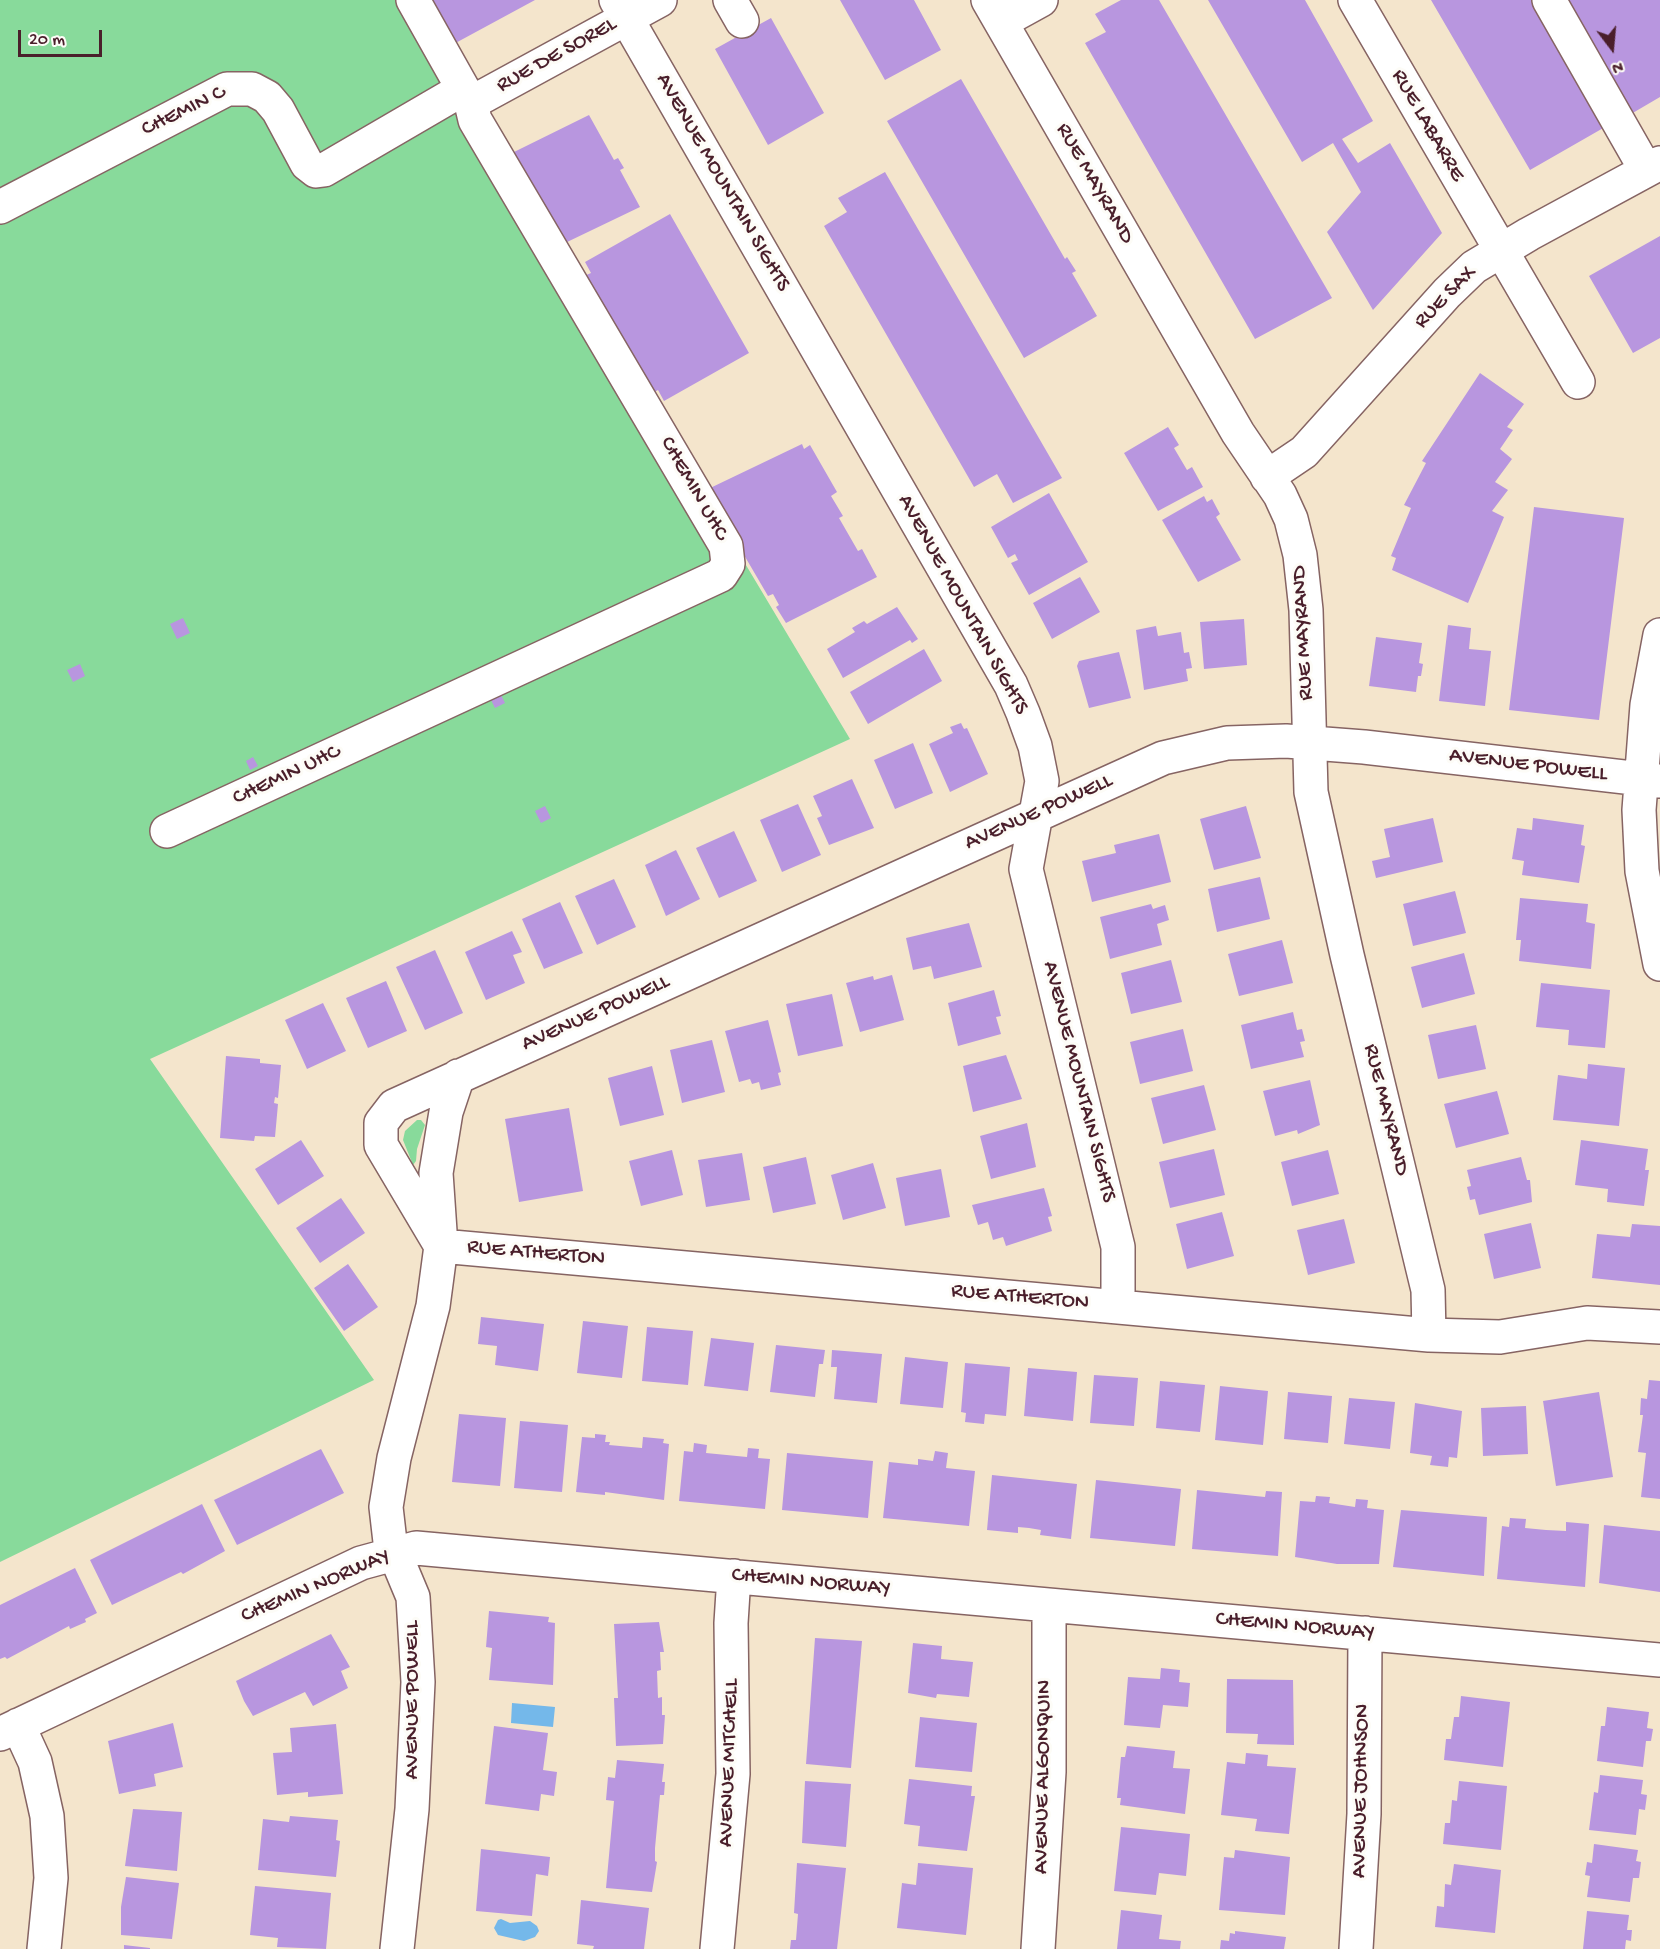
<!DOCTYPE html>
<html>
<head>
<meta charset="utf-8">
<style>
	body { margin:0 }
	#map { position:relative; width:1660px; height:1949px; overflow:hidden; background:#f4e5cc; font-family:"Gochi Hand",sans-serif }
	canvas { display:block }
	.north { position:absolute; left:1582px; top:18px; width:60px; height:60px; -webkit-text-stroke:4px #fdfcf7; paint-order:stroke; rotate:164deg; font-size:16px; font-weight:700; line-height:24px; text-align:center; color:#4a1f2b }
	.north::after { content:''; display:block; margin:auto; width:21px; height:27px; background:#4a1f2b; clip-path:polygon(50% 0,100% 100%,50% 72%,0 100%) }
	.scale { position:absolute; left:18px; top:30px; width:84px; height:27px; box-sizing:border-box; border:3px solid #4a1f2b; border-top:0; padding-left:8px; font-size:18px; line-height:21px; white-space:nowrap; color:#4a1f2b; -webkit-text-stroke:4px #fdfcf7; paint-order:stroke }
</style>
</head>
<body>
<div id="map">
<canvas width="1660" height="1949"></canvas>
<div class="north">N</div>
<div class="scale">20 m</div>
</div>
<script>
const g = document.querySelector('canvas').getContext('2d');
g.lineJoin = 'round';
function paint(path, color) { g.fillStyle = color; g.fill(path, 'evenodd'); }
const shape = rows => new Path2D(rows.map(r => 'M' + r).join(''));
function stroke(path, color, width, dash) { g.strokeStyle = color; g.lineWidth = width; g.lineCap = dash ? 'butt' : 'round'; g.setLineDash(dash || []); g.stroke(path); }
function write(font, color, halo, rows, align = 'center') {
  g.font = font + ' "Gochi Hand",sans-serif'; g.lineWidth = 6; g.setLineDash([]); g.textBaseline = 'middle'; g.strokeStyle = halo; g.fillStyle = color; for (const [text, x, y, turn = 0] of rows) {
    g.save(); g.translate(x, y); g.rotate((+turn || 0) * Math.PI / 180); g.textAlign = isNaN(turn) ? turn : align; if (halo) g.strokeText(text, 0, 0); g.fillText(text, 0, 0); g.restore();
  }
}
const green = shape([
	[0,0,408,0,850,739,150,1059,374,1380,0,1562],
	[417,1120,421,1120,425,1125,417,1149,416,1161,413,1165,403,1140,405,1131]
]);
const water = shape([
	[512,1703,555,1707,553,1727,511,1723],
	[501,1919,510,1923,530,1921,537,1926,539,1931,535,1937,524,1941,498,1935,494,1928,498,1920]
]);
const building = shape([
	[426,0,535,0,450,46],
	[840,0,914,0,941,50,885,80],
	[1121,0,1159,0,1332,298,1255,339,1085,43,1106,32,1095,14],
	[1208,0,1305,0,1373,121,1342,139,1358,163,1390,143,1442,233,1373,310,1327,232,1361,192,1333,143,1302,162],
	[1431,0,1540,0,1612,123,1530,170],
	[1563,0,1660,0,1660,97,1631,114],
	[771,18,824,113,768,145,715,49],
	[961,79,1065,259,1067,257,1076,271,1072,273,1097,316,1024,358,887,121],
	[589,115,614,160,618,158,624,168,620,170,640,207,565,243,514,152],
	[885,172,1062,478,1013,503,997,474,974,487,824,226,847,212,838,198],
	[670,214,749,353,664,401,658,390,651,394,584,276,591,273,585,262],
	[1660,236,1660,338,1633,353,1589,276],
	[1480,373,1524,404,1507,427,1513,430,1500,449,1512,459,1495,482,1508,490,1492,511,1504,517,1468,603,1392,570,1396,558,1391,556,1411,508,1404,505,1426,463,1422,461],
	[1168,427,1179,445,1174,448,1187,470,1192,467,1203,487,1158,511,1124,453],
	[802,444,804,449,810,445,837,492,831,496,843,516,839,518,858,551,862,549,877,577,786,623,776,607,779,605,773,594,768,596,706,490],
	[1049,493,1088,562,1029,595,1011,563,1018,560,1015,554,1008,558,991,527],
	[1204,496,1207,502,1212,499,1220,514,1216,517,1241,560,1198,582,1162,520],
	[1534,507,1624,518,1599,720,1509,710],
	[1080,577,1100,612,1052,639,1033,603],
	[897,607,918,639,912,643,910,640,843,678,827,649,855,632,852,628,864,621,867,624],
	[183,618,190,633,177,639,170,624],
	[1244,619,1247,665,1204,669,1200,622],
	[1448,625,1471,628,1469,649,1491,651,1485,706,1439,701],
	[1156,626,1158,636,1181,632,1184,653,1189,652,1192,668,1186,669,1188,681,1144,690,1136,630],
	[1376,637,1422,643,1419,663,1423,664,1421,676,1418,676,1416,692,1369,686],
	[924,649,942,681,868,724,850,692],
	[1119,652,1131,698,1089,708,1077,666,1079,661],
	[80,664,85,676,73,682,67,670],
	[499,691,505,703,495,708,489,696],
	[961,723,964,729,967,728,988,774,950,792,929,744,953,733,950,727],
	[913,743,933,793,895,809,874,760],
	[253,757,258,766,250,770,246,761],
	[852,779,874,828,829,845,817,818,822,816,813,796],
	[798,804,821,855,782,872,760,820],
	[545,806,551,818,541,823,535,811],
	[1246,806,1261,858,1214,870,1200,819],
	[1433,818,1443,862,1376,878,1372,861,1390,857,1384,829],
	[1533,818,1584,825,1581,845,1585,846,1579,883,1522,875,1524,861,1512,859,1517,828,1532,830],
	[734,831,757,881,719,898,696,848],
	[1159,834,1171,882,1092,902,1082,861,1116,853,1114,845],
	[676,850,700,899,666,916,645,865],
	[1260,877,1270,919,1217,932,1208,889],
	[614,879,636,927,597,945,575,896],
	[1455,891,1466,933,1413,946,1403,904],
	[1520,898,1588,904,1586,922,1595,924,1591,969,1519,961,1521,940,1516,940],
	[560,902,583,953,544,969,522,919],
	[1151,904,1153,909,1165,905,1169,920,1157,924,1162,945,1110,959,1100,917],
	[969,923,982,967,934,979,931,966,913,970,906,938],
	[512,931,522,952,513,955,525,983,486,1000,465,952],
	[1282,940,1293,983,1239,996,1228,954],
	[435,950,463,1013,425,1030,396,967],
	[1464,953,1475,994,1422,1008,1411,967],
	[1171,960,1182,1002,1131,1014,1121,973],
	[892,975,904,1020,860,1032,846,983,873,976,874,980],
	[386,981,407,1031,368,1048,346,998],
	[1541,983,1610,990,1605,1048,1568,1045,1569,1030,1536,1027],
	[994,990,1001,1016,996,1017,1001,1034,958,1046,948,1003],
	[832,994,843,1046,798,1056,786,1004],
	[323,1003,346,1051,307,1069,285,1020],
	[1293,1012,1297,1030,1302,1029,1305,1041,1300,1042,1304,1057,1251,1069,1241,1025],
	[768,1020,781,1072,778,1073,781,1085,761,1090,759,1082,752,1084,750,1079,739,1082,725,1031],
	[1476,1025,1486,1069,1438,1079,1428,1035],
	[1183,1029,1193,1071,1140,1084,1130,1042],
	[712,1040,725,1092,682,1103,670,1050],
	[1006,1055,1022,1099,973,1112,963,1066],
	[226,1056,260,1059,260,1063,281,1065,278,1098,275,1097,274,1103,278,1104,275,1137,255,1136,254,1141,220,1138],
	[1588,1064,1625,1068,1619,1126,1553,1120,1558,1075,1587,1079],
	[652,1066,664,1115,620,1126,608,1078],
	[1310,1080,1320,1125,1298,1134,1297,1130,1275,1136,1263,1091],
	[1204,1085,1216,1130,1163,1144,1151,1098],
	[1497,1091,1509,1134,1456,1148,1444,1104],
	[569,1108,583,1191,519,1202,505,1119],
	[1027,1123,1036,1167,991,1179,980,1136],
	[301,1140,324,1176,278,1205,255,1169],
	[1581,1140,1648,1149,1645,1170,1649,1170,1644,1206,1607,1202,1608,1189,1575,1185],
	[1214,1149,1225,1195,1170,1208,1159,1162],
	[672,1150,683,1195,641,1206,629,1161],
	[1328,1150,1339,1194,1292,1206,1281,1162],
	[742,1153,750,1200,706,1207,698,1160],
	[806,1157,816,1204,773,1213,763,1167],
	[1521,1157,1527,1180,1530,1180,1532,1202,1479,1215,1475,1199,1470,1200,1467,1187,1471,1186,1467,1170],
	[873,1163,886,1208,843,1220,831,1175],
	[941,1169,950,1217,905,1226,896,1178],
	[1044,1188,1052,1216,1048,1217,1052,1231,1006,1246,1003,1237,993,1240,988,1222,978,1225,972,1205],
	[341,1198,365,1233,320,1263,296,1228],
	[1222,1212,1234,1256,1187,1269,1176,1224],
	[1344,1219,1355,1263,1308,1275,1297,1230],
	[1531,1223,1541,1268,1494,1279,1484,1234],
	[1632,1224,1660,1226,1660,1285,1592,1278,1597,1234,1630,1237],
	[348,1264,378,1307,344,1331,314,1288],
	[481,1317,544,1324,538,1371,495,1365,497,1346,478,1344],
	[583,1321,628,1326,622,1378,577,1373],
	[647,1327,693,1331,688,1385,642,1381],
	[711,1338,754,1343,748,1391,704,1386],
	[776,1345,825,1350,823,1364,819,1364,815,1397,770,1392],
	[832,1350,882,1354,877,1403,834,1399,837,1367,831,1367],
	[905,1357,948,1362,943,1408,900,1404],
	[965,1363,1010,1367,1006,1416,985,1414,984,1424,965,1422,966,1413,961,1412],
	[1028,1368,1077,1372,1073,1421,1024,1416],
	[1094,1375,1138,1378,1134,1426,1090,1423],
	[1649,1380,1660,1381,1660,1499,1641,1497,1646,1453,1638,1452,1643,1415,1640,1415,1641,1398,1647,1399],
	[1160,1381,1205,1385,1200,1432,1156,1428],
	[1220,1386,1268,1391,1263,1445,1215,1440],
	[1288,1392,1332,1396,1328,1443,1284,1439],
	[1599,1392,1613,1477,1556,1486,1543,1401],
	[1349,1398,1395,1402,1390,1449,1344,1444],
	[1415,1403,1462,1411,1457,1458,1449,1457,1448,1467,1430,1465,1432,1456,1410,1453],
	[1526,1406,1528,1454,1483,1456,1481,1408],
	[459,1414,506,1418,500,1486,452,1482],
	[520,1421,568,1425,562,1492,514,1488],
	[595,1434,606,1435,605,1442,610,1442,609,1445,642,1448,643,1437,664,1439,663,1443,669,1444,664,1500,605,1492,605,1495,576,1492,582,1437,595,1438],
	[694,1443,707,1445,706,1453,747,1457,748,1448,759,1449,758,1458,770,1459,765,1509,679,1501,684,1451,693,1452],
	[321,1449,344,1493,237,1545,214,1500],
	[935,1451,948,1453,946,1468,975,1471,969,1526,883,1518,889,1462,918,1465,918,1459,933,1461],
	[787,1453,873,1461,868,1518,782,1510],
	[992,1475,1077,1484,1071,1539,1040,1535,1041,1530,1029,1528,1018,1527,1018,1533,987,1530],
	[1096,1480,1181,1489,1175,1546,1090,1538],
	[1197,1490,1265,1497,1266,1491,1282,1492,1278,1556,1192,1549],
	[1316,1496,1330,1497,1329,1503,1355,1507,1356,1499,1368,1500,1367,1508,1384,1510,1379,1564,1337,1564,1295,1557,1300,1501,1315,1502],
	[202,1504,225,1551,183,1574,181,1572,112,1605,90,1560],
	[1401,1510,1487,1517,1484,1576,1393,1567],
	[1510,1518,1526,1519,1525,1528,1546,1530,1566,1531,1566,1522,1589,1524,1585,1587,1497,1579,1502,1526,1509,1527],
	[1604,1525,1660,1531,1660,1592,1599,1583],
	[75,1568,97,1613,85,1619,86,1622,70,1629,69,1626,7,1659,5,1657,0,1659,0,1605],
	[489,1611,549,1617,548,1622,555,1623,553,1685,489,1680,492,1648,486,1647],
	[659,1622,664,1652,660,1652,661,1670,657,1671,658,1698,662,1697,662,1715,665,1715,663,1744,616,1746,614,1698,618,1698,614,1624],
	[331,1634,350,1667,341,1671,348,1688,313,1706,305,1692,253,1716,244,1701,236,1681],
	[815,1638,862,1641,851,1768,806,1764],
	[913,1643,942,1646,941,1659,973,1662,969,1697,937,1694,936,1698,908,1693],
	[1161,1668,1180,1670,1179,1682,1190,1683,1188,1707,1163,1705,1160,1728,1124,1725,1128,1677,1160,1679],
	[1227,1679,1293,1680,1294,1745,1257,1744,1258,1734,1226,1733],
	[1461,1696,1510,1702,1503,1767,1444,1760,1446,1739,1451,1739,1454,1717,1459,1717],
	[1607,1707,1649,1712,1647,1728,1653,1729,1651,1741,1646,1741,1643,1767,1597,1761,1601,1726,1605,1726],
	[920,1717,977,1723,972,1772,915,1767],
	[173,1723,183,1767,154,1774,156,1786,119,1794,108,1741],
	[336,1724,343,1794,308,1797,308,1792,277,1795,273,1753,292,1752,290,1728],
	[494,1726,548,1733,543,1770,557,1772,554,1796,541,1794,539,1811,485,1804],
	[1127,1746,1175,1751,1173,1768,1190,1769,1185,1814,1120,1805,1121,1798,1117,1798,1121,1757,1125,1757],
	[1246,1753,1268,1755,1267,1766,1296,1768,1289,1834,1255,1831,1257,1819,1221,1815,1227,1762,1245,1764],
	[617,1760,664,1764,662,1782,665,1782,664,1795,660,1795,655,1848,655,1861,657,1862,652,1892,606,1888,614,1801,606,1800,608,1777,615,1778],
	[1600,1775,1643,1780,1641,1794,1647,1795,1645,1810,1639,1809,1636,1835,1589,1830,1594,1792,1598,1793],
	[909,1779,972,1786,971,1796,975,1796,967,1851,918,1846,920,1826,904,1824],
	[805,1781,851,1784,846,1847,802,1843],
	[1459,1781,1507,1786,1501,1850,1443,1844,1445,1823,1450,1823,1452,1800,1457,1801],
	[133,1809,182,1812,177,1871,125,1866],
	[290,1816,338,1820,336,1840,340,1841,336,1877,258,1870,263,1819,289,1822],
	[1121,1827,1190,1834,1186,1876,1159,1873,1156,1895,1114,1891],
	[1594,1844,1638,1850,1636,1861,1641,1862,1639,1878,1633,1878,1630,1902,1587,1897,1590,1876,1585,1875,1587,1862,1592,1863],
	[481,1849,550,1857,548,1876,536,1874,532,1916,476,1911],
	[1235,1850,1290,1857,1285,1915,1219,1910,1224,1857,1234,1858],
	[797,1863,846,1868,837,1949,790,1949,791,1940,796,1940,798,1914,794,1913],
	[918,1863,973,1868,966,1935,897,1928,902,1883,916,1885],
	[1454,1864,1501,1870,1495,1933,1435,1927,1437,1906,1444,1907,1445,1884,1451,1885],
	[126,1877,179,1883,172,1939,121,1935,121,1907],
	[255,1886,331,1893,326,1949,277,1947,278,1938,250,1935],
	[581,1900,649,1908,644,1949,593,1949,594,1946,577,1944],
	[1121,1910,1162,1915,1159,1939,1181,1941,1180,1949,1117,1949],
	[1587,1911,1629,1915,1627,1930,1632,1930,1631,1941,1626,1940,1625,1949,1583,1949],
	[1235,1931,1286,1937,1284,1949,1220,1949,1221,1940,1229,1941,1230,1933,1235,1934],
	[124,1945,150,1948,150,1949,124,1949]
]);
const minor = shape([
	[616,0,1011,685,1023,713,1035,746,1042,781,1026,869,1118,1247,1118,1307],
	[730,0,742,21],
	[988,0,1238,433,1280,495,1291,519,1300,555,1306,610,1311,792,1347,955,1428,1290,1429,1335],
	[1355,0,1578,382],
	[1549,0,1646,170],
	[1001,22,1041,0],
	[471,103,660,0],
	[0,207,227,89,252,89,267,97,278,110,307,164,316,171,324,170,463,89],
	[1267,477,1304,452,1447,293,1474,267,1529,234,1660,163],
	[1660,635,1647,705,1639,810,1642,871,1660,964],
	[167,831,706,582,721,575,728,564,726,546,475,120,471,103,413,0],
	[441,1246,381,1145,381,1123,394,1106,1163,758,1227,743,1286,741,1364,747,1660,781],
	[441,1246,1429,1335,1500,1337,1587,1323,1660,1327],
	[18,1725,35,1762,47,1816,51,1878,44,1949],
	[0,1734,361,1563,416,1548,1660,1660],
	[397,1949,412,1809,418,1682,413,1597,390,1542,386,1507,394,1458,433,1306,441,1246,436,1173,446,1112,458,1076],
	[717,1949,733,1774,731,1623,734,1576],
	[1038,1949,1049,1772,1049,1605],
	[1356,1949,1364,1814,1365,1633]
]);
const streetNames = [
	["RUE DE SOREL",557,56,-29],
	["CHEMIN C",184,112,-26],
	["RUE LABARRE",1427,126,60],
	["AVENUE MOUNTAIN SIGHTS",722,183,60],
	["RUE MAYRAND",1094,184,60],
	["RUE SAX",1446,298,-46],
	["CHEMIN UHC",693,489,60],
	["AVENUE MOUNTAIN SIGHTS",962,605,61],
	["RUE MAYRAND",1304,633,-93],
	["AVENUE POWELL",1528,766,7],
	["CHEMIN UHC",287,776,-25],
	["AVENUE POWELL",1039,813,-24],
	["AVENUE POWELL",596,1014,-24],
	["AVENUE MOUNTAIN SIGHTS",1078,1082,76],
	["RUE MAYRAND",1385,1110,76],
	["RUE ATHERTON",536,1254,5],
	["RUE ATHERTON",1020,1298,5],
	["CHEMIN NORWAY",811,1583,5],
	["CHEMIN NORWAY",316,1587,-23],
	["CHEMIN NORWAY",1295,1627,5],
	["AVENUE POWELL",414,1700,-90],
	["AVENUE MITCHELL",730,1763,-88],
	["AVENUE ALGONQUIN",1044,1777,-89],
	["AVENUE JOHNSON",1362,1791,-89]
];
paint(green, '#88da9b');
paint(water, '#74b8ea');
paint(building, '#b896df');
stroke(minor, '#866463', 36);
stroke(minor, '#fff', 33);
write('22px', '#4a1f2b', '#fdfcf7', streetNames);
</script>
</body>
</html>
